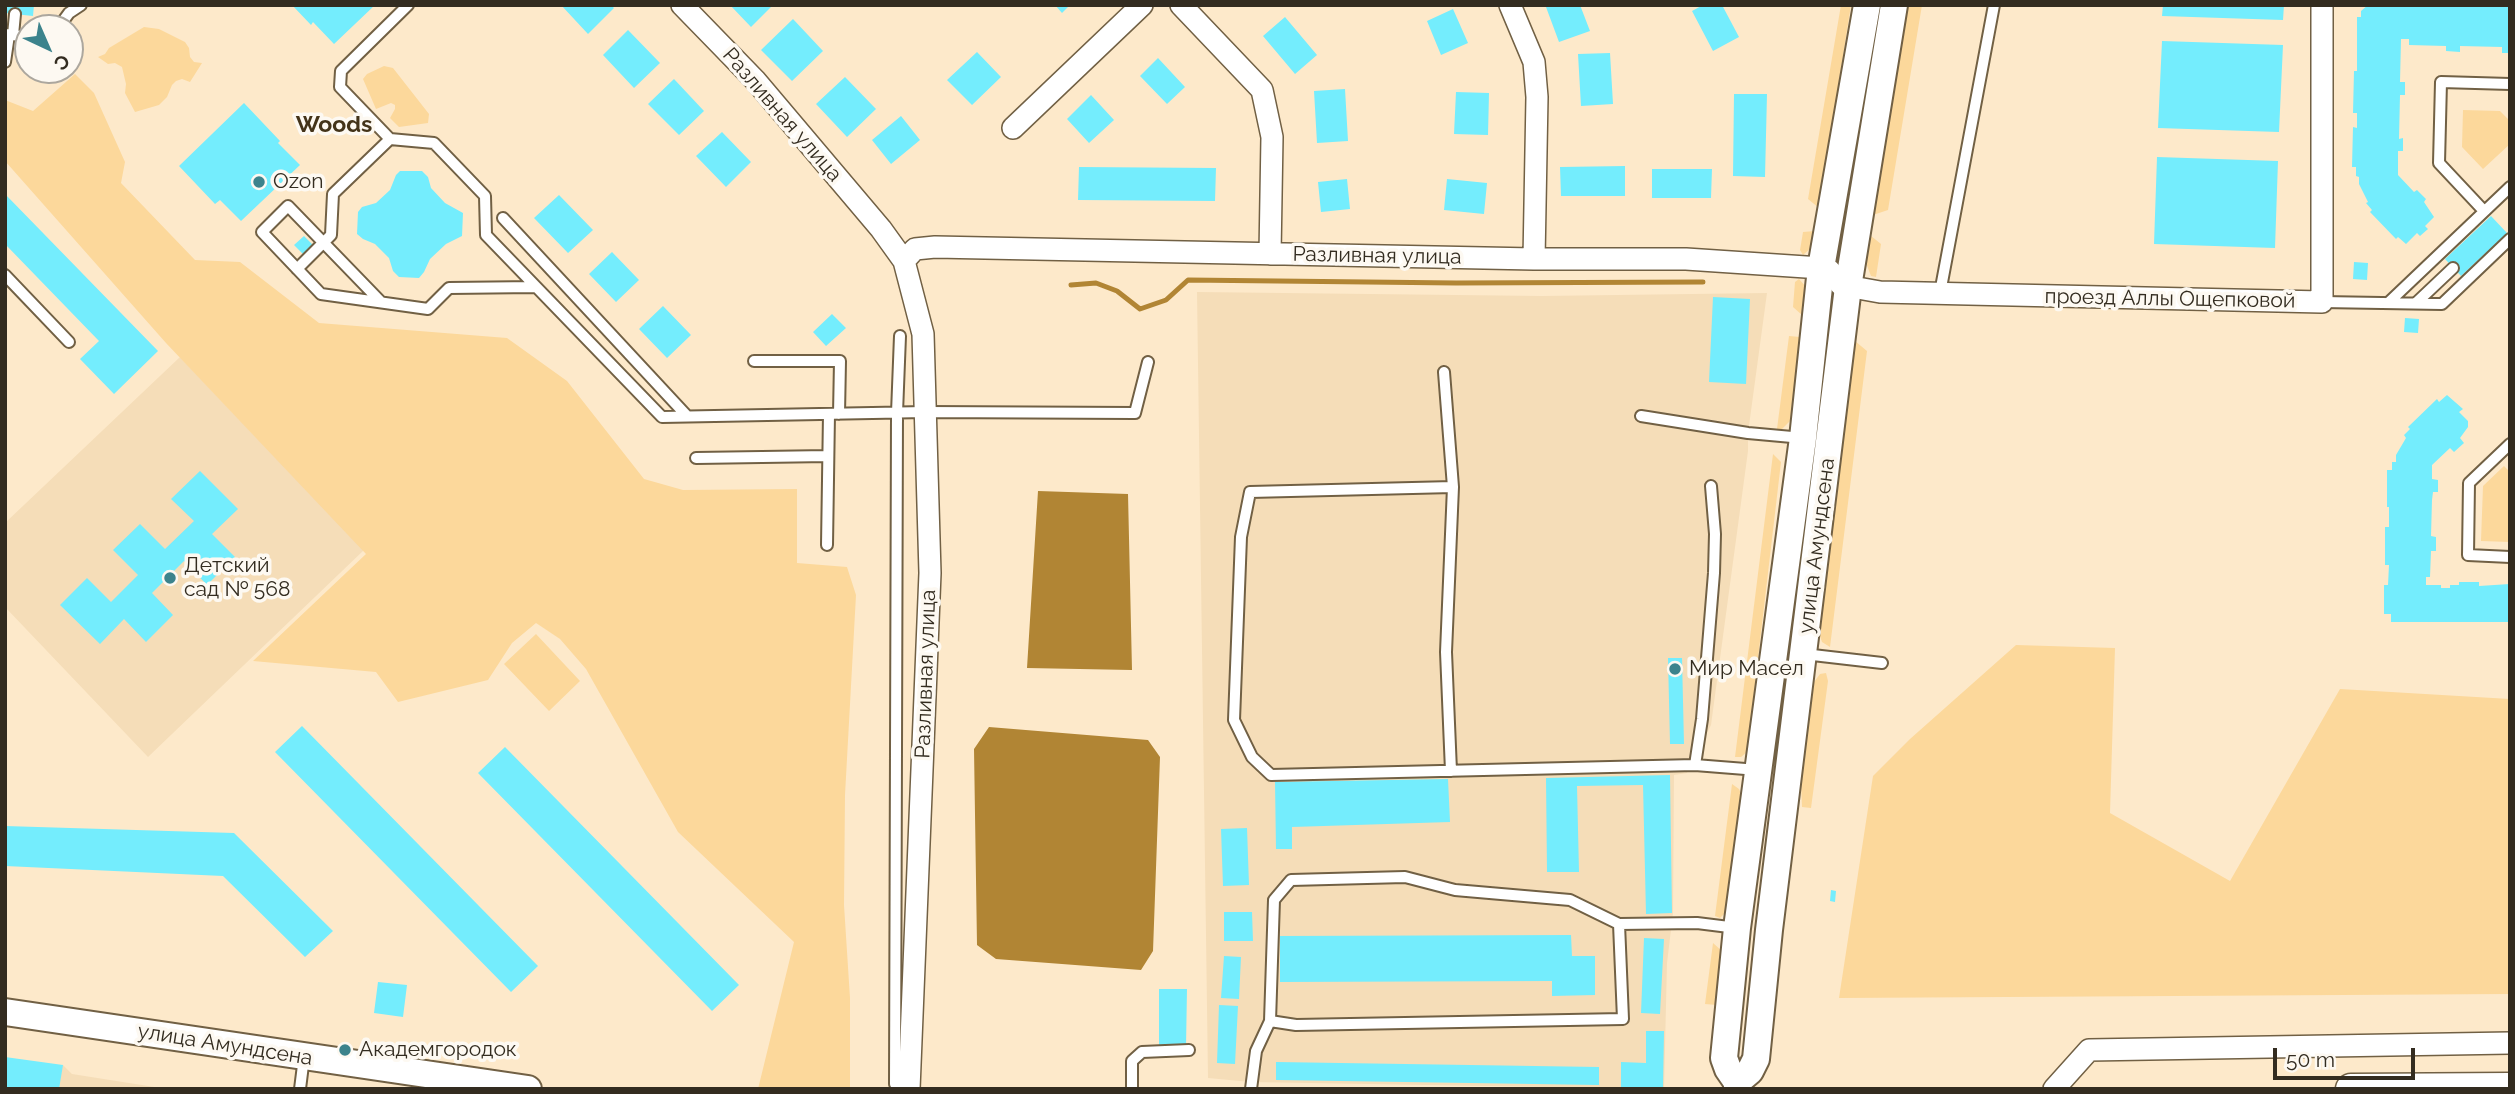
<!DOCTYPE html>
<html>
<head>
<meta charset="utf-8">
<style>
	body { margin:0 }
	#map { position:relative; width:2515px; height:1094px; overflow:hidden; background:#fde9ca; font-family:Raleway,sans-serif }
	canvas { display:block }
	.frame { position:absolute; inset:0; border:7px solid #332c20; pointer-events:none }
	.north { position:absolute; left:14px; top:14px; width:70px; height:70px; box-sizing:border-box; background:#fdf9f2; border:2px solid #aca79e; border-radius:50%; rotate:136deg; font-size:19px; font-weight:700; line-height:28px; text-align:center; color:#332c20 }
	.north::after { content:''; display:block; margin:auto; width:24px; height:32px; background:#3c838c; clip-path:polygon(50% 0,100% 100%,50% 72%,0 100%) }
	.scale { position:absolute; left:2273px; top:1048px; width:142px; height:32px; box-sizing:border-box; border:4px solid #332c20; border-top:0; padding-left:9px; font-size:21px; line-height:24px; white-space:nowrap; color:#332c20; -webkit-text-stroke:5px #fdf9f2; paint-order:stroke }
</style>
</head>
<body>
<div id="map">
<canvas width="2515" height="1094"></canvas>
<div class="frame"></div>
<div class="north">С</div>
<div class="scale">50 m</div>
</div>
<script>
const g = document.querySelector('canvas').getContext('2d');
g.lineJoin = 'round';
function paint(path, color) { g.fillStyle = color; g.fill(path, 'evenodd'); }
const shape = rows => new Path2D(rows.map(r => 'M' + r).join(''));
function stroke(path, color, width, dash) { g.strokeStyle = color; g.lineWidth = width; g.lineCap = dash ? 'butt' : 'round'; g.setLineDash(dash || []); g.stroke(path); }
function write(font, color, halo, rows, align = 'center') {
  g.font = font + ' Raleway,sans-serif'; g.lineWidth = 7; g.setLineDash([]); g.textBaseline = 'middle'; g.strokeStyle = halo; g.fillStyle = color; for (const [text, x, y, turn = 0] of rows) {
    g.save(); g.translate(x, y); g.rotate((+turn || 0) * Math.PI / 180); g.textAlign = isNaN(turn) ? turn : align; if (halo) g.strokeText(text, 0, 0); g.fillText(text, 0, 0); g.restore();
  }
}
const built = shape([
	[1197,292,1542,296,1767,293,1748,433,1748,451,1711,725,1687,773,1674,775,1673,913,1667,963,1664,1089,1251,1082,1208,1078],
	[180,357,364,550,148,757,5,607,5,523],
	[63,1065,72,1074,167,1089,5,1089]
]);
const green = shape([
	[1841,5,1851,5,1819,208,1808,199],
	[1908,5,1922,5,1888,210,1873,215],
	[144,27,159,29,185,42,189,48,190,57,194,62,202,63,190,82,182,79,176,81,172,85,167,97,159,105,135,112,125,93,126,84,122,67,115,63,108,64,98,57,105,54,109,48],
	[384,66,393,68,429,114,428,123,399,127,390,118,395,109,395,105,391,103,376,109,363,79,367,74],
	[75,74,94,93,125,162,121,183,195,260,240,262,319,323,507,338,567,381,644,479,683,490,797,489,797,563,847,567,856,595,845,795,844,905,850,998,850,1089,758,1089,794,942,678,832,586,669,560,639,536,623,512,643,488,680,398,702,376,672,253,661,366,554,166,343,5,161,5,100,33,111],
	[2463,110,2500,111,2510,121,2510,144,2483,169,2462,147],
	[1815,231,1812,247,1803,255,1800,250,1803,232],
	[1871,236,1881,244,1876,277,1871,276,1866,263],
	[1799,279,1807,288,1802,315,1793,307,1795,282],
	[1789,336,1800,337,1790,421,1782,429,1777,429],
	[1855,341,1867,351,1830,647,1822,642,1819,633],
	[1773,454,1781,462,1747,752,1741,757,1735,757],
	[2504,466,2510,472,2510,542,2481,541,2483,486],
	[536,634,580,681,549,711,504,664],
	[2016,645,2115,648,2110,813,2230,881,2340,689,2510,699,2510,994,1839,998,1873,776,1910,739],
	[1826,673,1828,681,1811,808,1802,807,1801,785,1814,682,1820,674],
	[1732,784,1739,789,1742,796,1728,910,1720,918,1715,916],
	[1713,943,1722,951,1717,1005,1705,1004]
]);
const water = shape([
	[1038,491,1128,494,1132,670,1027,668],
	[989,727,1148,740,1160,757,1153,951,1141,970,996,959,977,945,974,749]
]);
const stream = shape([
	[1071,285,1096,283,1117,291,1140,309,1166,300,1188,280,1456,283,1703,282]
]);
const building = shape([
	[5,5,34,5,33,16,5,13],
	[292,5,375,5,334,44,313,22,311,25],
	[561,5,611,5,614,8,588,34],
	[730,5,773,5,751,27],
	[1055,5,1070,5,1062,13],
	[1550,5,1580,5,1590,31,1559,42,1546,7],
	[1703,5,1722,5,1739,37,1713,51,1692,11],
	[2163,5,2284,5,2283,20,2162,16],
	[2368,5,2510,5,2510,53,2502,53,2502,47,2460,46,2460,52,2446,51,2446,46,2409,45,2409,39,2401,39,2400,82,2405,82,2405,95,2400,95,2399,139,2403,138,2403,151,2398,151,2398,175,2414,192,2417,190,2426,199,2424,202,2434,217,2425,226,2428,229,2420,236,2417,233,2406,244,2398,237,2396,239,2370,212,2372,210,2366,203,2368,202,2359,184,2359,177,2356,176,2356,167,2352,167,2353,127,2357,128,2357,113,2353,113,2354,71,2357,71,2357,17,2361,17,2361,11],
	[1453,9,1468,43,1441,55,1427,21],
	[1285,17,1317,55,1295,74,1263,36],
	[793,19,823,51,792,81,761,50],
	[628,30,660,63,634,88,603,55],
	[2162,41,2283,45,2279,132,2158,128],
	[977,52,1001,77,972,105,947,80],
	[1610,53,1613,104,1581,106,1578,54],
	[1158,58,1185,87,1167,104,1140,76],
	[845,77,876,109,847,137,816,104],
	[674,79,704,111,679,135,648,104],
	[1345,89,1348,141,1317,143,1314,91],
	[1456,92,1489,93,1488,135,1454,134],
	[1734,94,1767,94,1765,177,1733,176],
	[1091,95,1114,120,1089,143,1067,119],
	[244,103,280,141,278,143,300,165,241,221,220,200,215,204,179,166],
	[901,116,920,140,891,164,872,140],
	[722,132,751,162,726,187,696,156],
	[2157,157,2278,161,2275,248,2154,244],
	[1625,166,1625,196,1561,196,1560,167],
	[1079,167,1216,168,1215,201,1078,200],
	[1652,169,1712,169,1711,198,1652,198],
	[400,171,422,171,428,177,431,188,445,203,463,213,462,236,446,244,430,259,424,272,419,278,399,277,393,271,389,258,375,244,363,239,357,234,358,212,362,207,376,203,390,190,396,175],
	[1347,179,1350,209,1321,212,1318,182],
	[1447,179,1487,183,1484,214,1444,210],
	[5,194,158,351,114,394,80,359,99,341,5,244],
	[559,195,593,230,568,253,534,218],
	[2491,216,2507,233,2461,276,2445,259],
	[304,236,313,245,304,255,294,245],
	[612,252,639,280,616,302,589,274],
	[2354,262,2368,263,2367,280,2353,279],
	[1713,297,1750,299,1746,384,1709,382],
	[663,306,691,335,667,358,639,329],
	[832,314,846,328,826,346,813,332],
	[2405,318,2419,319,2418,333,2404,332],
	[2447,395,2463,409,2459,412,2468,421,2468,427,2460,438,2464,443,2454,452,2450,448,2432,465,2432,479,2438,480,2438,492,2433,492,2432,500,2431,536,2436,537,2436,551,2431,551,2430,577,2426,577,2426,585,2441,585,2441,588,2450,588,2450,585,2459,585,2459,582,2479,582,2479,586,2510,584,2510,622,2391,622,2391,614,2384,614,2384,585,2388,585,2389,565,2385,565,2385,527,2389,527,2389,507,2387,507,2387,470,2392,470,2392,462,2396,462,2396,455,2406,438,2404,435,2410,429,2408,427,2437,399,2439,402],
	[200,471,238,509,212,534,235,557,207,585,184,561,152,593,173,615,146,642,124,619,100,644,60,605,87,578,111,602,138,575,113,550,140,524,165,549,194,521,171,499],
	[1668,658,1682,658,1684,744,1670,744],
	[302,726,538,966,511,992,275,752],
	[505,747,739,985,712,1011,478,773],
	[1670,775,1672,913,1646,914,1643,785,1577,786,1579,872,1547,872,1546,778],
	[1448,779,1450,822,1292,827,1292,849,1276,849,1275,782],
	[5,826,234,833,333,931,305,957,223,876,5,866],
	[1247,828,1249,885,1223,886,1221,829],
	[1831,890,1836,891,1835,902,1830,901],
	[1224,912,1252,912,1253,941,1224,941],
	[1571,935,1572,956,1595,956,1595,995,1552,996,1552,981,1280,982,1280,936],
	[1644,938,1664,939,1660,1014,1641,1013],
	[1224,956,1241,957,1239,999,1221,998],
	[378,982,407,985,403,1017,374,1013],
	[1159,989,1187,989,1186,1047,1159,1047],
	[1219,1005,1238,1006,1235,1064,1217,1063],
	[1646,1031,1664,1031,1663,1089,1621,1089,1621,1062,1646,1063],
	[5,1057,63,1065,59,1089,5,1089],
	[1276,1062,1599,1067,1599,1085,1276,1080]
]);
const service = shape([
	[408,5,341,71,340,87,390,139,434,143,485,196,486,235,662,417,925,412,1135,413,1148,362],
	[58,28,69,13,81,5],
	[5,34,28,37],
	[13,35,15,14],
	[5,62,9,35],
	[2484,211,2439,163,2441,82,2510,84],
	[503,218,687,416],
	[297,269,331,235,333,194,390,139],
	[5,275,69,342],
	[1940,293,1994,5],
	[381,302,288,206,262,232,321,294,428,309,449,288,535,287],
	[2322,302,2442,304,2510,239],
	[2388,303,2510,187],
	[2416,303,2453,268],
	[754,361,840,361,839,414],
	[1444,372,1453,487,1446,652,1451,771],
	[1641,416,1748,433,1803,438],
	[2510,444,2469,483,2468,555,2510,557],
	[696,458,828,456],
	[1453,487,1250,492,1241,537,1234,720,1252,757,1271,775,1695,765,1758,770],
	[827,545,829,414],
	[1804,654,1882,663],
	[1695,765,1702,719,1714,573,1715,534,1711,486],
	[1270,1021,1296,1025,1623,1019,1619,924],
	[300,1089,304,1057],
	[898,1089,895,1084,897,413,900,336],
	[1132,1089,1132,1061,1142,1052,1189,1050],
	[1251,1089,1256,1051,1270,1021,1274,900,1291,880,1405,877,1455,890,1570,900,1619,924,1697,923,1737,928]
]);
const minor = shape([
	[682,5,755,80,881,229,904,261,923,334,930,573,909,1089],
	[1181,5,1262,90,1272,137,1270,254],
	[1510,5,1534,62,1537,97,1534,259],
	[1013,128,1142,5],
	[904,261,915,249,935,247,1534,259,1686,259,1821,268,1830,271,1841,285,1880,292,2322,302,2322,5],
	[2054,1089,2089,1050,2510,1043]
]);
const tertiary = shape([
	[5,1012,528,1089],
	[1737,1082,1750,1071,1756,1059,1769,930,1848,287,1894,5],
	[1737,1089,1737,1082,1728,1069,1724,1058,1737,928,1803,438,1821,268,1867,5]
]);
const secondary = shape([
	[2351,1089,2510,1088]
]);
const markers = [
	[259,182,7,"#3c838c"],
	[170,578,7,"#3c838c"],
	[1675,669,7,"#3c838c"],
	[345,1050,7,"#3c838c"]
];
const streetNames = [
	["Разливная улица",782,115,49],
	["Разливная улица",1377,256,1],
	["проезд Аллы Ощепковой",2170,299,1],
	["улица Амундсена",1817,546,-83],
	["Разливная улица",926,674,-88],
	["улица Амундсена",225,1045,9]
];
const poiNames = [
	["Ozon",273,182],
	["Детский",184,566],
	["сад № 568",184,590],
	["Мир Масел",1689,669],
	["Академгородок",359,1050]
];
const neighbourhoodNames = [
	["Woods",334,125]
];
paint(built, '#f5ddb8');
paint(green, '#fcd89b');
paint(water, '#b18534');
stroke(stream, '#b18534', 5);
paint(building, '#74edfd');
stroke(service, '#716044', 14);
stroke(minor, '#716044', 24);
stroke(tertiary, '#716044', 30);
stroke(secondary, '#716044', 33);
stroke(service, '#fff', 10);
stroke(minor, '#fff', 21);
stroke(tertiary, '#fff', 26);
stroke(secondary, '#fff', 30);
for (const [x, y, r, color] of markers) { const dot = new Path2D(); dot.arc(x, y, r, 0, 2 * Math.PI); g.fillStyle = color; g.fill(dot); stroke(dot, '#fdf9f2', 2.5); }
write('21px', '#332c20', '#fdf9f2', streetNames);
write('21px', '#332c20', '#fdf9f2', poiNames, 'left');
write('bold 23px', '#433319', '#fdf9f2', neighbourhoodNames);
</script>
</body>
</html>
